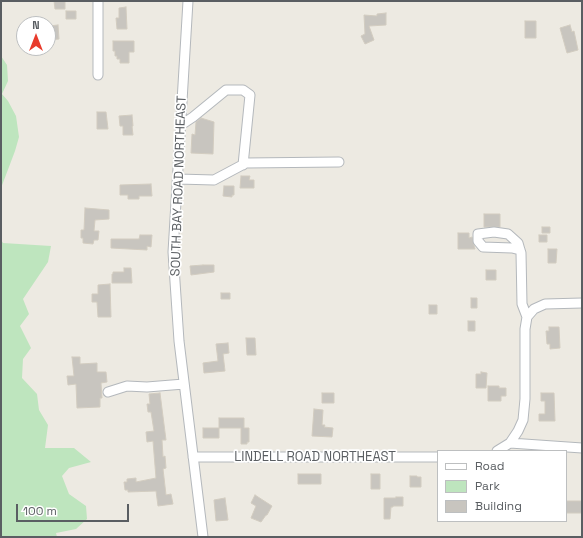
<!DOCTYPE html>
<html>
<head>
<meta charset="utf-8">
<style>
	body { margin:0 }
	#map { position:relative; width:583px; height:538px; overflow:hidden; background:#edeae2; font-family:"Space Grotesk",sans-serif }
	canvas { display:block }
	.frame { position:absolute; inset:0; border:2px solid #5a5e62; pointer-events:none }
	.legend { position:absolute; left:437px; top:450px; width:130px; height:72px; box-sizing:border-box; background:#fff; border:1px solid #bdbfc0; margin:0; padding:5px 7px; list-style:none; font-size:12px; color:#5a5e62 }
	.legend li { display:flex; align-items:center; gap:8px; height:20px }
	.legend b { width:20px; border:1px solid #bdbfc0 }
	.north { position:absolute; left:16px; top:16px; width:40px; height:40px; box-sizing:border-box; background:#fff; border:1px solid #bdbfc0; border-radius:50%; rotate:0deg; font-size:11px; font-weight:700; line-height:16px; text-align:center; color:#5a5e62 }
	.north::after { content:''; display:block; margin:auto; width:14px; height:18px; background:#e83b2c; clip-path:polygon(50% 0,100% 100%,50% 72%,0 100%) }
	.scale { position:absolute; left:16px; top:504px; width:113px; height:18px; box-sizing:border-box; border:2px solid #5a5e62; border-top:0; padding-left:5px; font-size:12px; line-height:14px; white-space:nowrap; color:#5a5e62; -webkit-text-stroke:3px #fff; paint-order:stroke }
</style>
</head>
<body>
<div id="map">
<canvas width="583" height="538"></canvas>
<div class="frame"></div>
<ul class="legend">
<li><b style="height:5px;background:#fff"></b>Road</li>
<li><b style="height:11px;background:#bee5be"></b>Park</li>
<li><b style="height:11px;background:#c8c5bf"></b>Building</li>
</ul>
<div class="north">N</div>
<div class="scale">100 m</div>
</div>
<script>
const g = document.querySelector('canvas').getContext('2d');
g.lineJoin = 'round';
function paint(path, color) { g.fillStyle = color; g.fill(path, 'evenodd'); }
const shape = rows => new Path2D(rows.map(r => 'M' + r).join(''));
function stroke(path, color, width, dash) { g.strokeStyle = color; g.lineWidth = width; g.lineCap = dash ? 'butt' : 'round'; g.setLineDash(dash || []); g.stroke(path); }
function write(font, color, halo, rows, align = 'center') {
  g.font = font + ' "Space Grotesk",sans-serif'; g.lineWidth = 3.5; g.setLineDash([]); g.textBaseline = 'middle'; g.strokeStyle = halo; g.fillStyle = color; for (const [text, x, y, turn = 0] of rows) {
    g.save(); g.translate(x, y); g.rotate((+turn || 0) * Math.PI / 180); g.textAlign = isNaN(turn) ? turn : align; if (halo) g.strokeText(text, 0, 0); g.fillText(text, 0, 0); g.restore();
  }
}
const green = shape([
	[1,56,7,65,8,81,2,94,8,101,16,116,19,137,15,151,1,188],
	[1,240,3,243,51,246,48,262,23,299,29,314,20,326,31,348,23,359,22,378,37,394,39,410,48,425,45,448,74,448,91,462,69,468,62,476,69,494,86,506,87,519,76,529,56,533,57,537,1,537]
]);
const building = shape([
	[54,1,65,1,65,9,55,9,54,1],
	[126,7,127,29,117,29,116,18,119,18,119,8,126,7],
	[66,11,76,11,76,19,66,19,66,11],
	[386,13,386,25,369,26,374,40,365,44,361,36,365,34,364,15,377,16,377,14,386,13],
	[525,21,536,21,536,38,525,38,525,21],
	[58,25,59,39,50,40,49,26,58,25],
	[570,25,572,32,574,31,578,50,567,53,560,28,570,25],
	[113,41,134,41,134,52,129,52,129,63,120,63,120,59,117,59,117,56,115,56,115,51,113,51,113,41],
	[97,112,106,112,108,129,97,129,97,112],
	[132,115,133,126,132,126,133,135,123,135,123,126,120,126,119,116,132,115],
	[201,118,214,122,213,154,191,153,192,134,195,135,196,122,201,118],
	[241,176,250,176,249,180,254,180,254,188,240,188,241,176],
	[151,184,152,196,139,196,139,199,128,199,128,195,120,195,120,185,151,184],
	[224,186,234,186,234,195,232,195,232,197,223,196,224,186],
	[85,208,109,210,109,219,95,220,94,231,99,231,98,240,94,240,93,244,83,243,83,238,81,238,81,230,84,230,85,208],
	[484,214,500,214,500,227,484,227,484,214],
	[542,227,550,227,550,233,542,233,542,227],
	[458,233,469,233,469,238,472,237,475,249,458,249,458,233],
	[140,235,152,235,151,247,147,246,147,250,111,248,111,239,139,239,140,235],
	[539,235,547,235,547,242,539,242,539,235],
	[548,249,557,249,556,263,548,263,548,249],
	[203,265,214,265,214,272,191,275,190,266,203,265],
	[124,268,131,268,132,283,112,283,112,274,113,274,113,272,124,272,124,268],
	[486,270,496,270,496,280,486,280,486,270],
	[110,284,111,317,98,317,97,302,92,302,92,294,98,294,98,285,110,284],
	[221,293,230,293,230,299,221,299,221,293],
	[471,298,477,298,477,308,471,308,471,298],
	[429,305,437,305,437,314,429,314,429,305],
	[468,321,475,321,475,331,468,331,468,321],
	[549,327,559,327,560,348,550,349,550,344,547,344,546,331,549,331,549,327],
	[246,338,255,338,256,355,247,355,246,338],
	[228,343,229,353,223,354,225,371,204,373,203,363,218,361,216,344,228,343],
	[72,357,80,357,80,364,97,363,97,372,106,372,107,382,101,383,102,398,100,398,100,407,77,408,76,384,68,385,67,376,74,376,72,357],
	[481,372,487,373,486,388,476,388,476,374,481,374,481,372],
	[488,386,499,386,499,388,506,388,506,396,501,396,501,401,488,401,488,386],
	[160,393,166,440,162,440,163,457,165,456,166,468,163,469,166,495,171,494,173,504,158,506,156,491,128,492,128,490,125,490,124,482,127,482,127,479,136,478,136,482,156,478,153,441,147,442,146,432,154,431,151,412,148,412,147,404,150,404,149,394,160,393],
	[322,393,334,393,334,403,322,403,322,393],
	[541,393,554,393,555,421,539,421,539,414,545,414,545,401,541,401,541,393],
	[314,409,323,410,322,425,325,425,324,427,333,428,332,437,312,436,314,409],
	[219,418,244,418,244,428,249,428,249,442,247,442,247,444,241,444,241,428,219,428,219,418],
	[203,428,219,428,219,438,203,438,203,428],
	[298,474,321,474,321,484,298,484,298,474],
	[371,474,380,474,380,489,371,489,371,474],
	[410,476,417,476,417,477,421,477,421,487,410,487,410,476],
	[255,495,272,506,267,515,266,515,261,522,251,518,256,506,251,503,255,495],
	[396,497,403,497,403,506,393,506,393,507,391,507,390,519,384,519,384,498,396,498,396,497],
	[225,498,228,520,216,521,214,500,225,498],
	[566,501,582,501,582,513,566,513,566,501]
]);
const minor = shape([
	[188,1,173,252,179,341,203,537],
	[98,75,98,1],
	[181,125,193,117,226,90,243,90,250,95,243,165],
	[178,179,214,180,246,163,339,162],
	[520,250,512,248,483,247,478,241,478,234,494,232,508,234,518,243,520,250,521,253,522,304,527,317],
	[108,392,127,386,147,387,184,384],
	[510,443,582,448],
	[497,451,510,443,518,431,523,420,525,399,525,329,527,317,534,309,545,304,582,303],
	[193,457,438,457]
]);
const streetNames = [
	["SOUTH BAY ROAD NORTHEAST",179,186,-88],
	["LINDELL ROAD NORTHEAST",315,457]
];
paint(green, '#bee5be');
paint(building, '#c8c5bf');
stroke(building, '#d2ccc0', 1);
stroke(minor, '#b4b8bc', 11);
stroke(minor, '#fff', 9);
write('13px', '#5a5e62', '#fff', streetNames);
</script>
</body>
</html>
